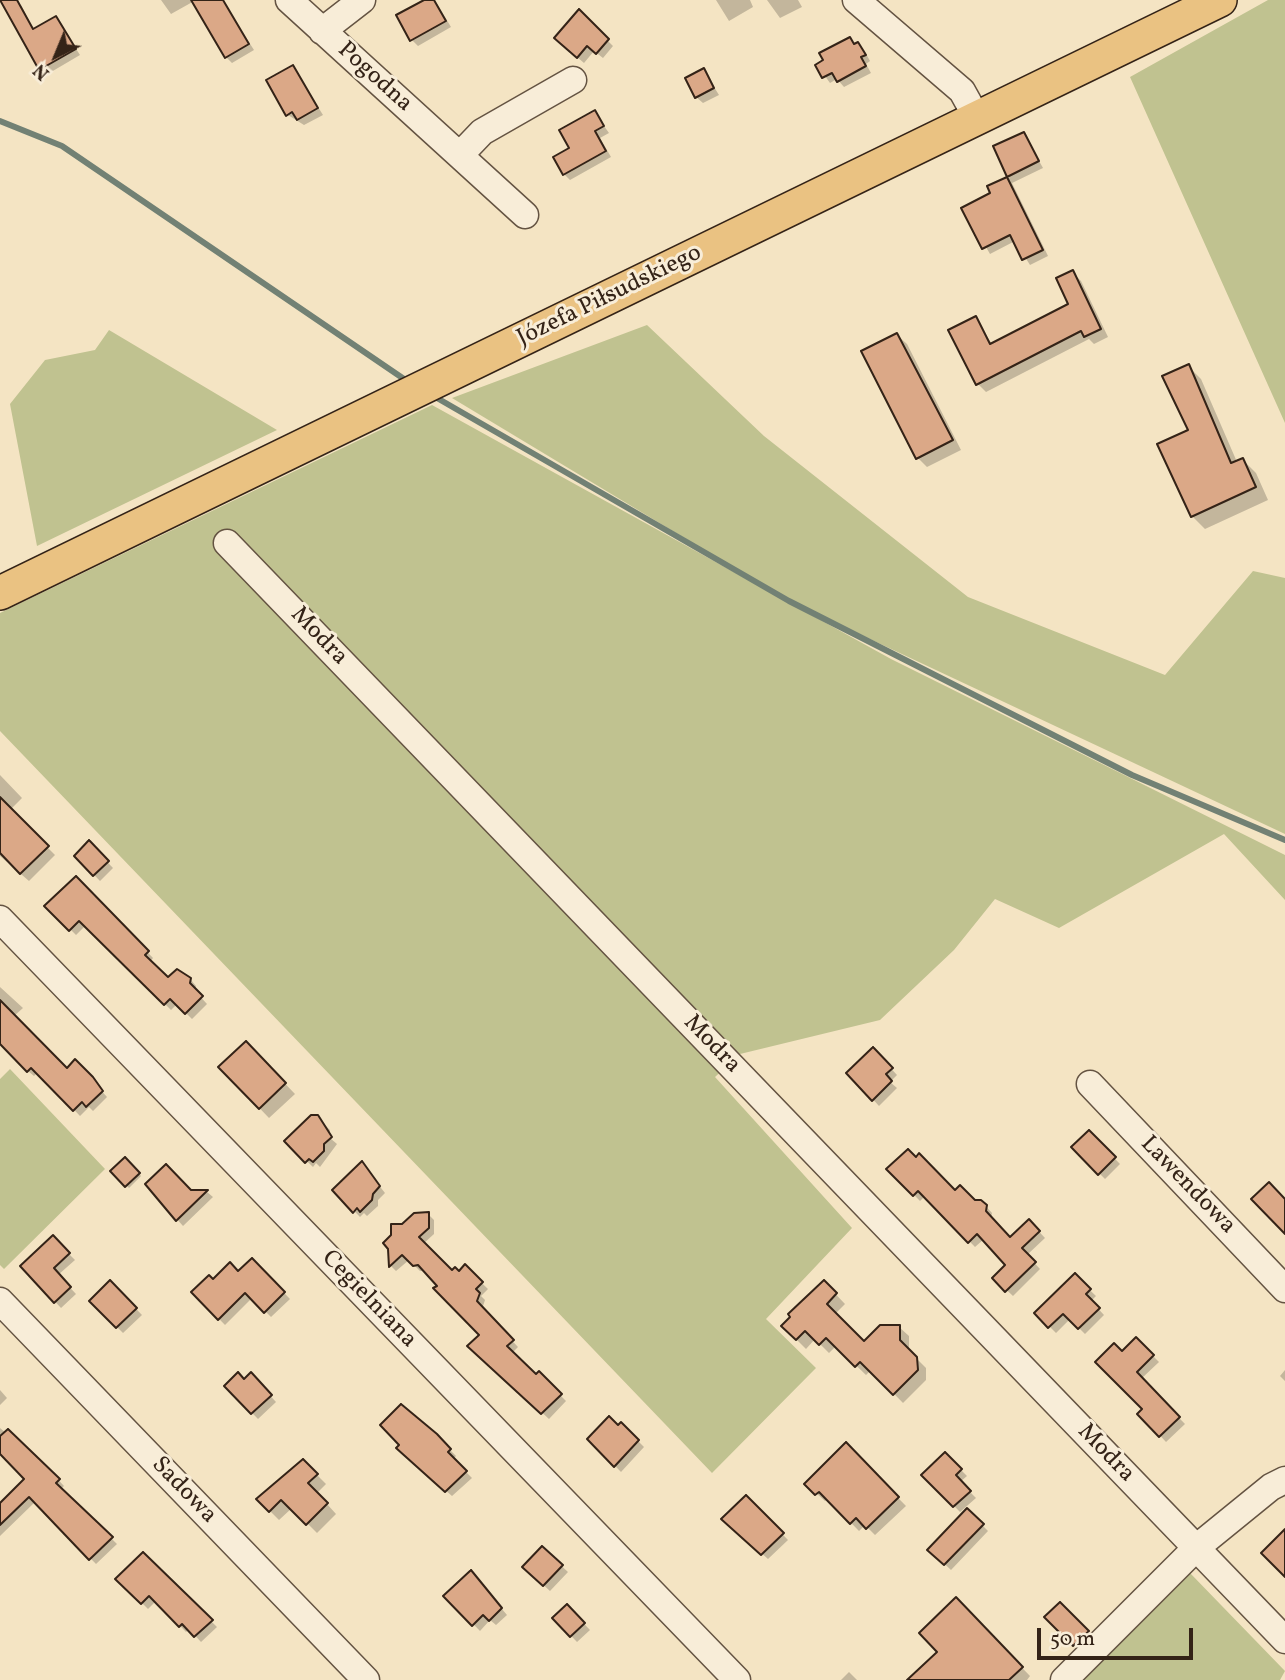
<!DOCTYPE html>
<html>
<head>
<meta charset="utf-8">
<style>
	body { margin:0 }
	#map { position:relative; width:1285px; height:1680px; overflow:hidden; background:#f4e4c3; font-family:Vollkorn,serif }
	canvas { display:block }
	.north { position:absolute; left:21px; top:21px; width:70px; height:70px; -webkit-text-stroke:5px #f8edd8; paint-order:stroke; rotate:223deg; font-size:19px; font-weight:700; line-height:28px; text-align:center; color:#342317 }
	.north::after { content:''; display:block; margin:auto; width:24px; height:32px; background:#342317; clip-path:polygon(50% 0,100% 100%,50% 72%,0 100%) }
	.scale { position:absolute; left:1037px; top:1628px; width:156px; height:32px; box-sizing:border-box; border:4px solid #342317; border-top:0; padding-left:9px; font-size:21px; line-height:24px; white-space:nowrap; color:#342317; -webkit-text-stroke:5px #f8edd8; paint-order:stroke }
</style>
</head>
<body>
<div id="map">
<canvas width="1285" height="1680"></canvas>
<div class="north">N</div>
<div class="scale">50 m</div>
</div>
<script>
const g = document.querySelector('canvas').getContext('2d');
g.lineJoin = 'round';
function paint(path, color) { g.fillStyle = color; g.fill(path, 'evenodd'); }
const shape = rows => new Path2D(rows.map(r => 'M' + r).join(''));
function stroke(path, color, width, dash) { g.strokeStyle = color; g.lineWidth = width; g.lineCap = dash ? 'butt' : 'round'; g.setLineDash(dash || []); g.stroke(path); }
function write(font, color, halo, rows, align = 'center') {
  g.font = font + ' Vollkorn,serif'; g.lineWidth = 6; g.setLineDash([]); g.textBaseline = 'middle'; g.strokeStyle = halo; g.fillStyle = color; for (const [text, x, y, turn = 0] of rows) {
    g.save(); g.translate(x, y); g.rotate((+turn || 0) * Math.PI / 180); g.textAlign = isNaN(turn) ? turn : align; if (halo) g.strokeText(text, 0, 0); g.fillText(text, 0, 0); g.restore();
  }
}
const green = shape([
	[1268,0,1285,0,1285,423,1130,77],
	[647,325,764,436,968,597,1165,675,1253,571,1285,578,1285,834,789,601,452,398],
	[109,330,277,430,37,546,10,404,45,360,95,350],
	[432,405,891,659,1285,855,1285,900,1224,834,1059,928,995,899,954,950,880,1020,740,1054,715,1077,852,1228,766,1319,816,1368,712,1473,0,731,0,613],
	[10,1069,105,1169,4,1269,0,1265,0,1079],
	[1190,1573,1285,1671,1280,1680,1082,1680]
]);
const shadow = shape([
	[12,0,21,5,34,30,56,18,80,55,46,75,3,5],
	[161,0,196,0,171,14],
	[428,0,437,4,451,27,418,46,412,40],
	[716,0,750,0,753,7,729,21],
	[767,0,798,0,802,7,780,18],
	[225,5,254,50,232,63,226,57],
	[606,39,613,46,603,58,594,51,584,63,562,44],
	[849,39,864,50,870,61,866,64,871,73,844,87,837,79,830,83,817,65],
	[293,67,323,115,304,125,288,115,268,81],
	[704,71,719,95,703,103,696,97],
	[594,112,609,133,600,138,611,157,570,180,564,174,571,149],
	[1024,134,1043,168,1012,183,1048,256,1030,265,1015,241,990,254,964,209,993,194,989,187,1010,177,995,147],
	[1072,272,1081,281,1108,337,1094,344,1089,339,986,392,978,384,975,318,992,344,1071,304],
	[897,335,907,344,961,450,927,467,918,458],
	[1188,366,1201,379,1237,462,1243,460,1256,473,1268,500,1205,529,1192,516],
	[0,775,22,798,10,810,55,855,29,881,0,856],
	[89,843,113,868,100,881,76,856],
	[76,878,153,958,150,962,168,980,191,980,196,986,195,991,207,1004,192,1019,177,1004,171,1010,86,925,76,935,47,906],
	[0,987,23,1008,14,1016,67,1070,80,1067,107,1097,93,1111,89,1107,80,1116,38,1072,34,1076,28,1071,0,1034],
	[246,1043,295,1094,269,1118,221,1068],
	[873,1049,897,1075,890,1082,897,1088,879,1106,849,1073],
	[317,1117,330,1130,330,1138,337,1144,320,1167,316,1163,313,1167,286,1141],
	[1089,1132,1120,1164,1105,1179,1073,1147],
	[125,1159,141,1176,129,1188,112,1171],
	[362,1164,385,1193,378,1200,378,1206,367,1216,364,1213,360,1217,334,1190],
	[889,1169,981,1201,992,1213,991,1219,1010,1239,1029,1221,1045,1238,1027,1255,1040,1269,1013,1296,994,1278,1008,1265,984,1239,975,1247,925,1196,920,1201],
	[147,1185,207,1192,213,1197,183,1226],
	[428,1214,434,1220,434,1234,423,1244,452,1273,459,1273,465,1267,488,1289,481,1296,485,1300,482,1309,518,1347,512,1353,536,1376,539,1374,566,1401,549,1419,470,1346,482,1335,425,1271,420,1271,409,1260,396,1271,391,1266,390,1248,403,1226],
	[53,1238,75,1260,58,1275,76,1294,61,1308,22,1266],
	[252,1260,290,1299,271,1317,252,1298,225,1325,193,1292,238,1273],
	[1075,1276,1096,1296,1091,1301,1104,1315,1085,1334,1070,1319,1056,1333,1036,1313],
	[110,1282,142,1315,123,1333,91,1301],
	[824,1282,845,1304,835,1314,864,1343,899,1327,909,1336,909,1351,926,1368,926,1380,903,1403,871,1370,866,1375,836,1346,829,1353,815,1339,806,1349,783,1326],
	[1136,1339,1159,1362,1141,1379,1185,1424,1166,1442,1140,1414,1145,1409,1122,1353],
	[1285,1370,1285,1381,1280,1376],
	[251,1375,276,1402,258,1419,226,1386,244,1381],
	[0,1390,7,1398,0,1405],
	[422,1422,456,1456,453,1459,472,1478,452,1496,404,1454],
	[621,1424,644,1447,621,1472,589,1439],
	[0,1428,44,1465,64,1486,61,1489,117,1544,96,1564,35,1502,0,1536,0,1506,27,1479,0,1451],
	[846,1445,906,1506,875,1535,865,1525,859,1531,828,1499,825,1501,806,1484],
	[945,1454,967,1476,960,1482,976,1498,960,1512,924,1475],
	[303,1461,326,1484,317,1493,336,1514,317,1533,292,1508,279,1520,258,1499],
	[746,1497,788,1540,768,1559,730,1525],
	[967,1510,988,1531,951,1570,930,1550],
	[542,1548,568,1572,550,1591,524,1567],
	[143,1554,217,1627,201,1642,189,1629,186,1632,156,1601,148,1609,118,1579],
	[471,1572,507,1615,496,1625,490,1620,480,1631,446,1596],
	[956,1600,1030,1676,1027,1680,910,1680,939,1652],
	[1060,1604,1093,1638,1080,1651,1047,1617],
	[567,1606,590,1630,577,1642,554,1618],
	[849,1672,857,1680,841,1680]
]);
const stream = shape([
	[0,121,62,146,404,379],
	[437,398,789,601,1132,775,1285,840]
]);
const building = shape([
	[0,0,17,0,33,29,56,16,76,49,39,70,0,0],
	[191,0,223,0,249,44,225,58,191,0],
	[424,0,434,0,446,21,410,41,396,15,424,0],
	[579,9,609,39,596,54,587,46,577,58,554,38,579,9],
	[850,37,854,44,858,42,866,55,861,57,866,66,837,82,832,73,822,78,815,65,823,60,819,53,850,37],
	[293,65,318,108,297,120,292,112,286,116,266,80,293,65],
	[704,68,714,88,695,98,685,78,704,68],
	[595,110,604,126,595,131,606,151,563,175,553,157,569,148,559,130,595,110],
	[1024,132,1039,161,1007,177,993,146,1024,132],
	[1007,177,1043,250,1022,260,1010,235,982,249,961,208,990,193,987,186,1007,177],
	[1073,270,1101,329,1084,337,1081,331,976,385,948,330,976,316,990,344,1068,304,1056,278,1073,270],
	[897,333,953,440,916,459,861,351,897,333],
	[1189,364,1231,463,1243,458,1256,487,1191,517,1157,444,1188,430,1162,376,1189,364],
	[0,797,49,846,20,874,0,853,0,797],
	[89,840,109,861,93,876,74,856,89,840],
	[76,876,149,951,145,955,168,977,177,969,191,978,190,983,203,996,185,1014,170,999,164,1005,79,921,69,931,44,906,76,876],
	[0,1000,67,1068,75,1059,93,1077,103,1091,86,1107,82,1102,73,1111,31,1068,27,1072,0,1044,0,1000],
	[246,1041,286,1083,259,1109,218,1067,246,1041],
	[873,1047,893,1068,886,1074,892,1081,872,1101,846,1073,873,1047],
	[311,1115,318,1115,332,1137,324,1144,324,1151,313,1162,309,1159,305,1163,284,1141,311,1115],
	[1089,1130,1116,1157,1098,1175,1071,1147,1089,1130],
	[908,1149,916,1157,919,1153,955,1190,960,1185,975,1200,981,1200,987,1205,986,1211,1010,1237,1029,1219,1040,1231,1022,1248,1036,1262,1005,1292,992,1278,1005,1265,977,1234,968,1243,918,1191,913,1196,886,1169,908,1149],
	[125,1157,140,1173,125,1187,110,1171,125,1157],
	[362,1161,380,1186,373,1194,372,1200,360,1212,357,1208,353,1213,332,1190,362,1161],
	[166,1164,191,1190,208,1190,176,1221,145,1184,166,1164],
	[1269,1182,1285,1199,1285,1234,1251,1199,1269,1182],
	[429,1212,429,1228,419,1237,452,1270,455,1267,459,1271,465,1264,483,1282,476,1289,480,1293,477,1301,514,1340,507,1346,536,1374,539,1371,562,1394,541,1414,467,1346,479,1335,433,1288,437,1286,418,1265,413,1266,402,1255,389,1267,388,1249,383,1243,391,1235,391,1224,402,1224,414,1213,429,1212],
	[53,1235,70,1253,54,1268,71,1287,54,1303,20,1266,53,1235],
	[252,1258,285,1292,264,1313,245,1293,218,1320,191,1292,209,1275,213,1279,230,1262,238,1271,252,1258],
	[1075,1273,1091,1289,1086,1294,1100,1308,1078,1329,1063,1314,1048,1328,1034,1313,1075,1273],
	[110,1280,137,1308,116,1328,89,1301,110,1280],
	[824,1280,837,1293,827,1304,864,1341,880,1325,900,1325,900,1340,917,1357,918,1370,893,1395,860,1362,855,1367,826,1338,819,1345,805,1331,796,1340,781,1326,790,1317,788,1314,824,1280],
	[1136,1337,1154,1355,1137,1372,1180,1417,1159,1437,1137,1414,1142,1409,1095,1362,1114,1343,1122,1351,1136,1337],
	[238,1372,244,1379,251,1372,272,1395,251,1414,224,1386,238,1372],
	[401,1404,437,1434,451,1449,448,1452,467,1471,445,1492,396,1448,399,1445,380,1425,401,1404],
	[609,1416,618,1425,621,1422,639,1440,614,1467,587,1439,609,1416],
	[8,1429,60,1479,56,1483,113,1537,89,1560,29,1497,0,1525,0,1503,24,1479,0,1454,0,1436,8,1429],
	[846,1442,899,1497,866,1529,856,1518,850,1524,819,1492,815,1495,804,1484,846,1442],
	[945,1452,962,1469,956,1475,971,1491,953,1507,921,1475,945,1452],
	[303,1459,318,1474,308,1483,328,1503,306,1525,281,1500,269,1512,256,1499,303,1459],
	[746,1495,784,1533,761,1555,721,1519,746,1495],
	[967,1508,984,1524,944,1565,927,1550,967,1508],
	[1285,1529,1285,1577,1261,1553,1285,1529],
	[542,1546,563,1565,543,1586,522,1567,542,1546],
	[143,1552,213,1620,194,1637,182,1624,179,1627,149,1596,141,1604,115,1579,143,1552],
	[471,1570,502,1608,489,1621,483,1615,472,1626,443,1596,471,1570],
	[956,1597,1023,1667,1009,1680,907,1680,937,1652,919,1633,956,1597],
	[1060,1602,1089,1631,1073,1646,1044,1617,1060,1602],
	[567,1604,585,1623,570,1637,552,1618,567,1604]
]);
const minor = shape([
	[289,0,525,215],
	[856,0,962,91,977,118],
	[322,31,362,0],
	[460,155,482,132,573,80],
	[227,543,1285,1640],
	[0,919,737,1680],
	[1090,1084,1285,1289],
	[0,1301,366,1680],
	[1064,1680,1196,1548,1271,1487,1285,1480]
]);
const major = shape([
	[0,593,1220,0]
]);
const streetNames = [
	["Pogodna",374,78,42],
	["Józefa Piłsudskiego",610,297,-26],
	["Modra",318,637,46],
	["Modra",711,1045,46],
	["Lawendowa",1187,1186,46],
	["Cegielniana",368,1300,46],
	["Modra",1105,1454,46],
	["Sadowa",183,1491,46]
];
paint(green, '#c0c290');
paint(shadow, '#0003');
stroke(stream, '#728174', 6);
paint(building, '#dba887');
stroke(building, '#342317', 2);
stroke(minor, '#645342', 29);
stroke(major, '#342317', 36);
stroke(minor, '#f8edd8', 26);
stroke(major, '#eac282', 33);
write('24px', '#342317', '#f8edd8', streetNames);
</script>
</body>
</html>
